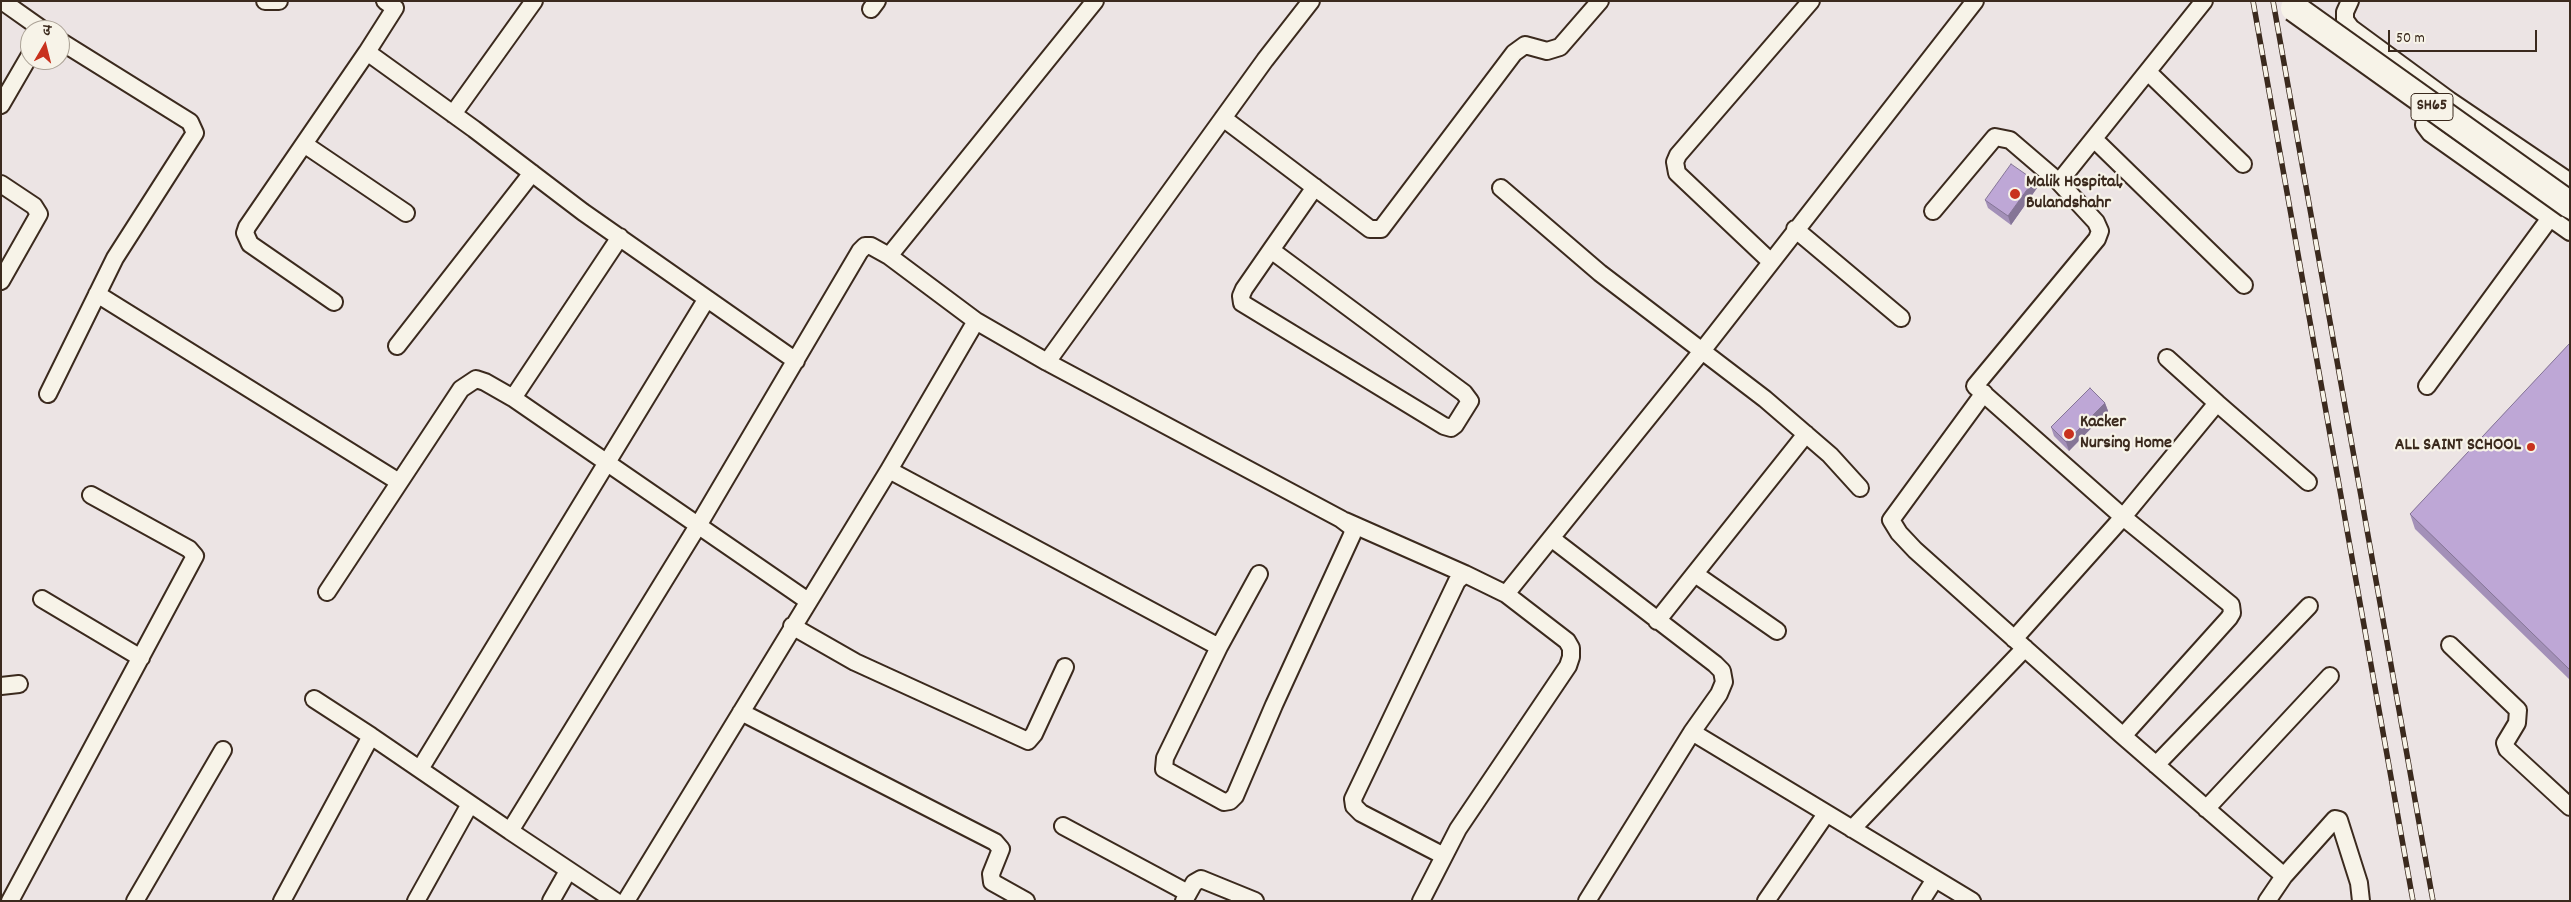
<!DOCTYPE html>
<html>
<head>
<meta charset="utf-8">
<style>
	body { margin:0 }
	#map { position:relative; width:2571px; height:902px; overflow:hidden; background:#ece4e4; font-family:Dekko,"Playpen Sans Deva",sans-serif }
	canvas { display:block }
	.frame { position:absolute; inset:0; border:2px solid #3b2a1e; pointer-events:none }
	.north { position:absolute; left:20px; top:20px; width:50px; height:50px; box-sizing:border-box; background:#f7f3e8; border:1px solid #aca397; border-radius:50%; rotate:8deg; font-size:14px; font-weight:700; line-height:20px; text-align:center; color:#3b2a1e }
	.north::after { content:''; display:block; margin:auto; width:18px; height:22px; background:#c8321e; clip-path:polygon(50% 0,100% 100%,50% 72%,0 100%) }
	.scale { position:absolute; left:2388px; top:30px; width:149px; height:22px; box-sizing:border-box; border:2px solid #3b2a1e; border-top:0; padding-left:6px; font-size:15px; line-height:18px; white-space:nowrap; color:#3b2a1e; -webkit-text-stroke:4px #f7f3e8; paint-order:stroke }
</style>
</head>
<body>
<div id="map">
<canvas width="2571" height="902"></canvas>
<div class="frame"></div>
<div class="north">उ</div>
<div class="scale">50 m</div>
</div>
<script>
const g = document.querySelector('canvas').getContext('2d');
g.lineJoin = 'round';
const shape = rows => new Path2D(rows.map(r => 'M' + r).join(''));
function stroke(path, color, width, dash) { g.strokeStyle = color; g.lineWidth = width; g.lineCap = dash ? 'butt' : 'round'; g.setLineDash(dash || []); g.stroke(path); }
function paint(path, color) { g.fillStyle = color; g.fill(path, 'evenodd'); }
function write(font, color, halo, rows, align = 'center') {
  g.font = font + ' Dekko,sans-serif'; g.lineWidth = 4.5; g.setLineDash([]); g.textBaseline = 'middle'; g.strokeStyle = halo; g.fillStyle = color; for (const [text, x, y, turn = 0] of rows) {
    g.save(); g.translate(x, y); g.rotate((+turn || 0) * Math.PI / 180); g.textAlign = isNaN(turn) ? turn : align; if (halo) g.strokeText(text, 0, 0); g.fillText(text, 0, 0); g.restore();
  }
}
const street = shape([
	[2,1,43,30],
	[265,1,279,1],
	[385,1,395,8,367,52,474,129,583,212,796,361],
	[2350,1,2345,12,2345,20,2351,28,2449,100],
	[871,9,877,1],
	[2148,72,2243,164],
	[1,105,30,55],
	[453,114,534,1],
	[1223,118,1370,229,1381,229,1514,53,1525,45,1547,51,1560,47,1600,1],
	[2094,139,2244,285],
	[304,144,406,213],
	[2570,182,2449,100,2439,100,2425,119,2424,125,2430,133,2570,232],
	[1,184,34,206,39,214,1,281],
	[1501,188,1600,273,1765,399,1830,455,1860,488],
	[1933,211,1995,137,2010,140,2059,182],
	[1795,229,1901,318],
	[1271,250,1464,393,1470,401,1455,425,1451,428,1444,426,1242,303,1241,296,1244,289,1271,250,1315,187],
	[889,256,1095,1],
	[1770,261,1677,173,1675,162,1678,155,1811,1],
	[97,294,399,482],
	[334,302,250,244,245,233,247,227,367,52],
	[397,346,532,173],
	[1047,362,1265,60,1311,1],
	[2427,386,2550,218],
	[1984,393,1891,520,1899,533,1915,550,2123,736,2284,876,2335,819,2339,820,2359,883,2361,901],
	[48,394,115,258,195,133,190,122,60,41],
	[513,398,808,601],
	[2217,403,2308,482],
	[1345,521,1465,574],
	[1551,538,1715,664,1722,671,1724,682,1719,694,1692,732,1587,901],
	[1695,574,1777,631],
	[327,592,461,389,476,379,485,382,513,398,620,237],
	[1506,594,1702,351,1975,1],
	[42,599,141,658],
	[1657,621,1806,434],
	[792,626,855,662,1028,741,1034,734,1065,667],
	[2014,639,2123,517,2217,403,2167,358],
	[2450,645,2518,710,2517,723,2505,743,2507,749,2570,807],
	[1219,647,1259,574],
	[1,686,19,684],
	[741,712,995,842,1001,849,991,874,992,882,1026,901],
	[1692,732,1972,901],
	[371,736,510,831,699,524,860,251,865,246,871,246,889,256,976,321,1047,362,1341,519,1353,528,1352,535,1274,705,1235,796,1230,801,1224,802,1164,769,1165,758,1219,647,889,470],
	[2123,736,2229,618,2232,613,2231,605,2123,517,1975,386,2097,239,2100,231,2096,222,2059,182,2204,1],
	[2156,765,2309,606],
	[420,769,706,300],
	[2206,809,2330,676],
	[1063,826,1188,893],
	[1852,829,2025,648],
	[510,831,615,901],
	[10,901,195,556,189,549,91,495],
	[135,901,223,750],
	[282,901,371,736,314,699],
	[416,901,470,804],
	[551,901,568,871],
	[626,901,889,470,976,321],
	[1184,901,1194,883,1201,879,1255,901],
	[1421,901,1458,829,1568,666,1571,657,1571,648,1567,641,1506,594,1465,574,1457,581,1353,799,1354,806,1361,813,1444,856],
	[1766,901,1826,814],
	[1921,901,1935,879],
	[2267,901,2284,876]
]);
const rail = shape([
	[2253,1,2413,901],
	[2273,1,2433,901]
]);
const primaryBridge = shape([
	[2294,8,2570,205]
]);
const wall = shape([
	[2037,188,2011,225,1988,208,1985,200],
	[2570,343,2570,680,2415,529,2410,514],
	[2105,403,2108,411,2069,451,2054,436,2051,427]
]);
const shadedWall = shape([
	[2034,180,2037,188,2011,225,2008,216],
	[2105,403,2108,411,2069,451,2066,442]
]);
const building = shape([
	[2011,164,2034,180,2008,216,1985,200,2011,164],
	[2570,343,2570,670,2410,514,2570,343],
	[2090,388,2105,403,2066,442,2051,427,2090,388]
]);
const markers = [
	[2015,194,6,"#c8321e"],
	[2069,434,6,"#c8321e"],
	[2531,447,5,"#c8321e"]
];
const shields = [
	[2432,107,42]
];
const shieldNames = [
	["SH65",2432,107]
];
const poiNames = [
	["Malik Hospital,",2026,184],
	["Bulandshahr",2026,205],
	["Kacker",2080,424],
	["Nursing Home",2080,445],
	["ALL SAINT SCHOOL",2521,447,"right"]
];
stroke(street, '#3b2a1e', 20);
stroke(street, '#f7f3e8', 16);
stroke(rail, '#3b2a1e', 5.5);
stroke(rail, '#f7f3e8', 4, [11]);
stroke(primaryBridge, '#3b2a1e', 30, []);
stroke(primaryBridge, '#f7f3e8', 26);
paint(wall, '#a390b8');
paint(shadedWall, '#857596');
paint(building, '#bea7d6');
stroke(building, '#857596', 1);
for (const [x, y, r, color] of markers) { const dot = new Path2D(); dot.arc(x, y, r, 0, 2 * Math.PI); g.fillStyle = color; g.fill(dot); stroke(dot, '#f7f3e8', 2); }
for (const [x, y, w] of shields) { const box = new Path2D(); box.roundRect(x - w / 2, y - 13.5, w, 27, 4); g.fillStyle = '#f7f3e8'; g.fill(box); stroke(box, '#3b2a1e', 1); }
write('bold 16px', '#3b2a1e', null, shieldNames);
write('bold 18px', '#3b2a1e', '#f7f3e8', poiNames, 'left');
</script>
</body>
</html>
